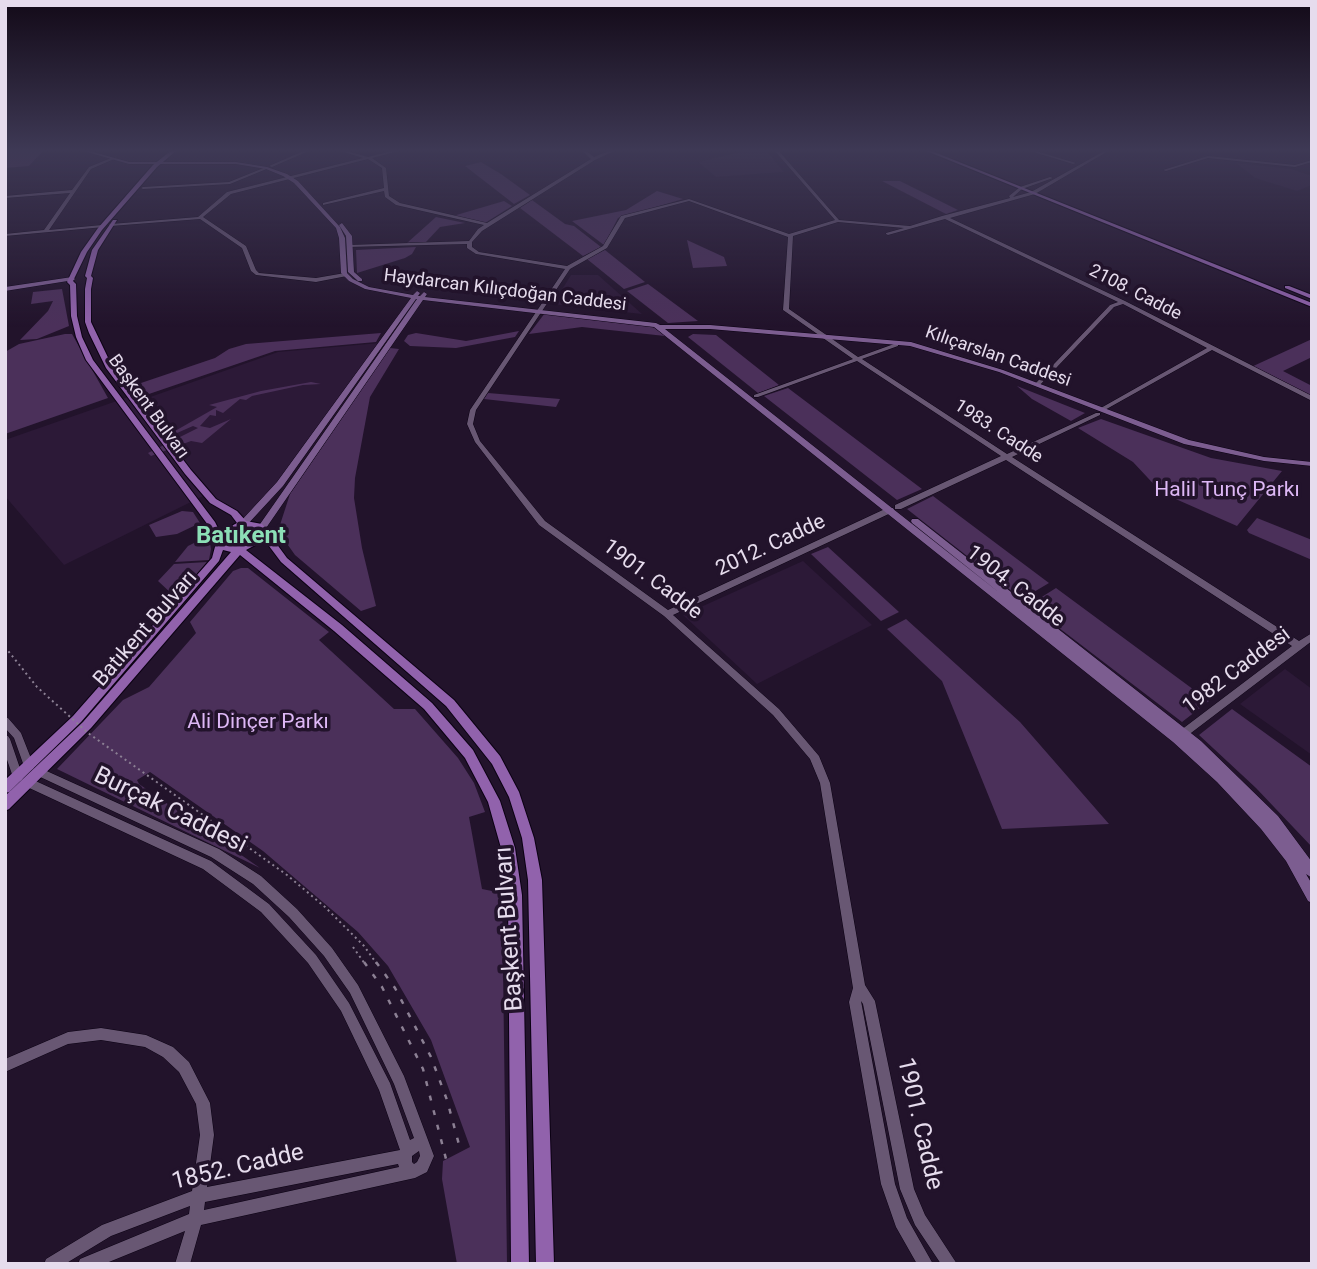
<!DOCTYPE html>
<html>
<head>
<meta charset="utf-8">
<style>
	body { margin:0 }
	#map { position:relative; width:1317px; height:1269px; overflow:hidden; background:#22132b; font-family:Roboto,sans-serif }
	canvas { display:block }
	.frame { position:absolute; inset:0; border:7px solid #e6dced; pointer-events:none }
</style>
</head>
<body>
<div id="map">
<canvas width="1317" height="1269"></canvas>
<div class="frame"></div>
</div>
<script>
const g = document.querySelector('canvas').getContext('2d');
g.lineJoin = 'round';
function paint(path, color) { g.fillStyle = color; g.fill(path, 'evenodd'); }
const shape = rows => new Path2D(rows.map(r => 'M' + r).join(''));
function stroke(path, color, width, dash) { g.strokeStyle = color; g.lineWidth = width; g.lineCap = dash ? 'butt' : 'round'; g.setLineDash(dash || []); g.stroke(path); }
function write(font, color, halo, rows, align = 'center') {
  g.font = font + ' Roboto,sans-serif'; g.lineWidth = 7; g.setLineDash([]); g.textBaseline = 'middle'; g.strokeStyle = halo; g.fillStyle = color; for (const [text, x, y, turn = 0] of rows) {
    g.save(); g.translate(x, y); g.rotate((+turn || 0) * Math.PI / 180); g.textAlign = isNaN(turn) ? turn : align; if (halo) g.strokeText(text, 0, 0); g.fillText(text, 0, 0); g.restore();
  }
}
const built = shape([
	[749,150,766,150,784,172,716,177,698,162],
	[1236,163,1292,169,1312,176,1312,185,1297,191,1255,178],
	[571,275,598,275,642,314,553,304],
	[380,343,280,484,243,524,207,494,64,565,5,496,5,440,131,396,136,402,278,352],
	[803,561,872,625,757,684,683,615],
	[1285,669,1312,689,1312,755,1240,704]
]);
const green = shape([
	[44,150,29,166,5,168,5,151],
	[481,162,501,174,530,195,514,204,465,166],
	[882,181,900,181,958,210,946,214],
	[657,191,683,199,618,218,604,245,572,221,626,210],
	[532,200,565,224,574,226,601,247,583,256,520,208],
	[504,201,512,206,485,223,453,216],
	[436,217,465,223,440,227,426,242,407,243],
	[687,240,724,257,727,266,693,268],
	[416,247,412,254,405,258,357,273,356,250],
	[605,250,645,282,624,289,587,259],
	[648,284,698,321,668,323,627,291],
	[62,289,69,326,37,339,20,340,48,311,53,301,31,304,33,292],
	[545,313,641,324,653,327,665,336,582,327,529,334],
	[519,331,515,337,456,348,410,346,404,341,408,335,416,333,466,341],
	[381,333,376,342,275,351,146,395,138,384,215,358,229,349,246,344],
	[65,334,72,334,108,398,5,434,5,352,19,344],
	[693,334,716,335,779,385,758,393,688,337],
	[1312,339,1312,357,1283,371,1312,386,1312,397,1249,368],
	[390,348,399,349,370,397,355,478,354,498,362,548,376,606,361,611,295,555,278,531,290,494],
	[311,382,321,384,303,385,252,396,246,400,240,399,223,413,216,410,216,416,210,415,200,426,210,428,231,419,202,443,191,441,151,456,148,453,198,428,193,426,177,433,175,431,217,407,209,405,261,391],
	[1017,386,1085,413,1071,421,1032,399],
	[788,388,922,489,897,500,764,396],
	[488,393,560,399,556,407,484,399],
	[1101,419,1211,458,1282,471,1237,526,1162,493,1133,462,1078,428],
	[933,496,1049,583,1022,599,907,509],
	[182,511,193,512,200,523,177,534,156,537,149,525],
	[1257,518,1312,540,1312,560,1249,533,1247,530],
	[204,538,209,538,211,549,209,560,175,562,188,546],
	[828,547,899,612,881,621,811,554],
	[207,562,180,594,172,594,158,581,174,564],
	[241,568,248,568,329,632,319,640,394,709,415,709,458,758,474,783,485,812,469,817,482,889,502,893,507,1264,457,1264,442,1179,443,1161,470,1147,431,1040,388,966,358,932,263,851,150,772,137,780,139,784,260,868,57,769,123,700,149,687,196,633,190,622,233,571],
	[1056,588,1209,701,1182,722,1029,605],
	[906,619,1020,722,1109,824,1002,829,942,681,887,629],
	[1232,709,1312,767,1312,847,1256,788,1199,735]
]);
const tertiary = shape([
	[306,150,311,150,272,167,269,166,306,150],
	[338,150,343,150,368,157,396,150,402,150,372,158,386,168,389,196,400,203,487,223,591,159,581,150,585,150,594,157,611,150,616,150,595,160,482,231,472,242,472,247,479,252,567,266,603,246,621,216,689,199,789,234,835,220,774,150,778,150,839,220,910,226,942,216,1010,198,1009,196,1020,187,1050,177,1053,178,1022,189,1013,197,1031,192,1106,150,1110,150,1035,194,950,218,1125,301,1312,396,1312,401,1212,350,1103,411,1099,411,1099,409,1207,348,1123,304,1114,307,1039,386,1035,386,1035,384,1110,305,1118,302,945,219,888,235,886,234,886,233,904,228,838,222,793,236,789,309,858,357,894,344,898,344,898,346,862,359,1007,454,1096,413,1100,413,1100,415,1012,457,1299,641,1312,633,1312,641,1187,736,1184,737,1181,736,1179,733,1181,730,1292,646,1006,460,901,509,895,509,895,505,1001,456,857,361,758,397,754,397,754,395,853,359,783,310,788,237,689,201,625,218,607,248,570,269,476,410,473,424,480,441,545,521,668,610,887,508,893,508,894,510,893,512,673,615,779,709,819,756,830,783,865,985,875,1001,914,1189,925,1215,957,1264,941,1264,915,1225,900,1189,863,1004,861,1001,895,1184,907,1218,933,1264,917,1264,896,1227,881,1184,849,1002,853,988,820,783,810,759,773,715,664,616,539,525,475,442,467,424,470,410,565,269,476,254,467,248,467,244,347,247,347,245,349,245,469,241,478,229,484,225,396,205,385,197,384,191,323,205,323,203,384,188,382,168,368,159,231,194,203,217,246,246,256,270,259,273,316,278,345,273,348,275,347,276,316,282,256,275,251,271,242,248,200,219,111,226,109,225,111,224,198,217,227,192,363,158,338,150],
	[1027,150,1032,150,1076,163,1073,164,1027,150],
	[1208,156,1295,165,1312,160,1312,162,1295,167,1208,158,1166,171,1163,170,1208,156],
	[111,158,114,159,91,169,49,230,102,225,104,225,104,227,5,236,5,234,44,230,70,193,5,198,5,196,72,190,89,167,111,158],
	[266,167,269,168,230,184,143,189,141,188,143,187,229,182,266,167],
	[5,717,8,718,21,733,34,766,33,769,29,770,25,769,14,738,5,728,5,717],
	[5,735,8,736,10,739,23,777,22,780,18,782,14,780,5,754,5,735],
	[40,768,219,849,261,876,297,909,332,948,358,985,404,1076,434,1156,427,1172,415,1178,201,1225,190,1264,175,1264,185,1231,104,1264,78,1264,80,1259,189,1214,190,1206,111,1236,65,1264,44,1264,46,1259,102,1225,192,1191,200,1135,196,1104,179,1072,163,1057,145,1047,101,1040,68,1044,5,1072,5,1059,68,1032,101,1028,146,1035,173,1047,189,1062,210,1103,214,1135,207,1187,400,1150,379,1090,341,1011,308,963,261,912,203,869,25,786,24,783,25,780,29,778,211,861,269,904,316,955,349,1003,390,1083,410,1140,414,1138,394,1084,350,993,324,956,289,917,253,884,211,857,36,775,35,772,36,769,40,768],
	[419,1151,420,1156,417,1162,414,1164,412,1162,412,1156,419,1151],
	[398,1164,399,1167,204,1210,205,1202,398,1164]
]);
const secondary = shape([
	[80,150,86,150,129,162,236,162,267,167,287,174,298,181,340,227,345,238,347,273,353,279,369,287,413,295,417,291,420,293,418,296,420,296,424,292,427,294,425,297,656,323,660,325,710,325,911,342,1003,370,1189,440,1264,457,1312,462,1312,466,1264,461,1184,444,999,372,910,346,710,329,665,329,1001,594,912,523,911,521,912,519,918,519,1201,741,1278,816,1312,862,1312,878,1306,874,1312,884,1312,903,1308,901,1286,861,1261,829,1217,782,1173,742,654,327,423,300,264,531,258,531,257,529,258,527,417,299,416,299,283,486,246,526,240,526,239,524,240,522,277,482,411,298,365,289,349,281,341,273,339,238,336,228,294,183,283,176,266,169,236,164,129,164,80,150],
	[342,223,352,236,354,272,362,279,362,281,358,281,348,272,346,236,339,225,342,223],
	[72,277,75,279,74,280,5,291,5,287,72,277]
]);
const primary = shape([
	[172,150,177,150,157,167,102,230,87,252,73,281,76,284,77,316,82,337,93,360,215,522,220,532,237,523,231,515,210,503,185,474,106,368,89,333,85,322,85,289,87,278,85,276,92,250,113,220,117,220,98,250,91,276,93,278,91,289,91,322,113,368,191,470,216,499,237,511,246,521,262,524,287,558,454,700,500,756,519,792,534,838,542,880,554,1264,536,1264,528,880,522,838,509,797,492,764,446,706,281,562,263,538,259,543,246,550,342,625,432,703,473,750,500,801,515,848,522,895,529,1264,511,1264,508,895,501,848,488,802,465,758,424,709,334,631,240,555,91,728,9,809,5,811,5,796,83,722,231,552,223,550,219,561,81,722,9,792,5,793,5,780,73,716,212,558,216,543,208,525,86,360,76,337,71,316,70,285,67,282,81,252,98,228,153,165,172,150],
	[244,527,256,529,256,534,253,539,238,546,230,546,225,543,227,536,244,527],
	[924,150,929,150,1312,303,1312,307,924,150],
	[1285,286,1289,286,1312,295,1312,299,1285,288,1285,286]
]);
const railFar1 = shape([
	[5,647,37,687,88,733,287,875,325,907,364,946,377,964],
	[353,947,365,964]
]);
const rail = shape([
	[364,962,382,987,423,1069,446,1159],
	[376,962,395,988,431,1057,447,1100,461,1152]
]);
const farStreetnames = [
	["Haydarcan Kılıçdoğan Caddesi",505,291,7],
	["2108. Cadde",1135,293,27],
	["Kılıçarslan Caddesi",998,357,19],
	["Başkent Bulvarı",148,407,54],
	["1983. Cadde",998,432,33]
];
const parkNames = [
	["Halil Tunç Parkı",1227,491],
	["Ali Dinçer Parkı",258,723]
];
const streetNames = [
	["2012. Cadde",771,546,-25],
	["1901. Cadde",652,580,37],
	["1904. Cadde",1015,587,38],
	["Batıkent Bulvarı",146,629,-49],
	["1982 Caddesi",1237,671,-37]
];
const quarterNames = [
	["Batıkent",241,537]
];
const nearStreetnames = [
	["Burçak Caddesi",170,811,26],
	["Başkent Bulvarı",510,929,-94],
	["1901. Cadde",919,1124,77],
	["1852. Cadde",238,1168,-13]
];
paint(built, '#2c1937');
paint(green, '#4b305a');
stroke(tertiary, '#0b0113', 1);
stroke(secondary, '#0b0113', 1);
stroke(primary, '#0b0113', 2);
paint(tertiary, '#685773');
paint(secondary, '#7c5d90');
paint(primary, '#9162ac');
stroke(railFar1, '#8c8094', 2, [2, 3.5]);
stroke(rail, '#8c8094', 2.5, [5, 10]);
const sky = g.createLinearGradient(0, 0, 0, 327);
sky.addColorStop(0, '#130a18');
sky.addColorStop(0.46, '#3e3955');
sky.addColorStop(1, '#3e395500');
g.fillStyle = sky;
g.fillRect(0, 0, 1317, 327);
write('18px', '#e6dced', '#22132b', farStreetnames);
write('21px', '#ddb7f5', '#22132b', parkNames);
write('21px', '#e6dced', '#22132b', streetNames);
write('bold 24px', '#8cdfb7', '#22132b', quarterNames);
write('24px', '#e6dced', '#22132b', nearStreetnames);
</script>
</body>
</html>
